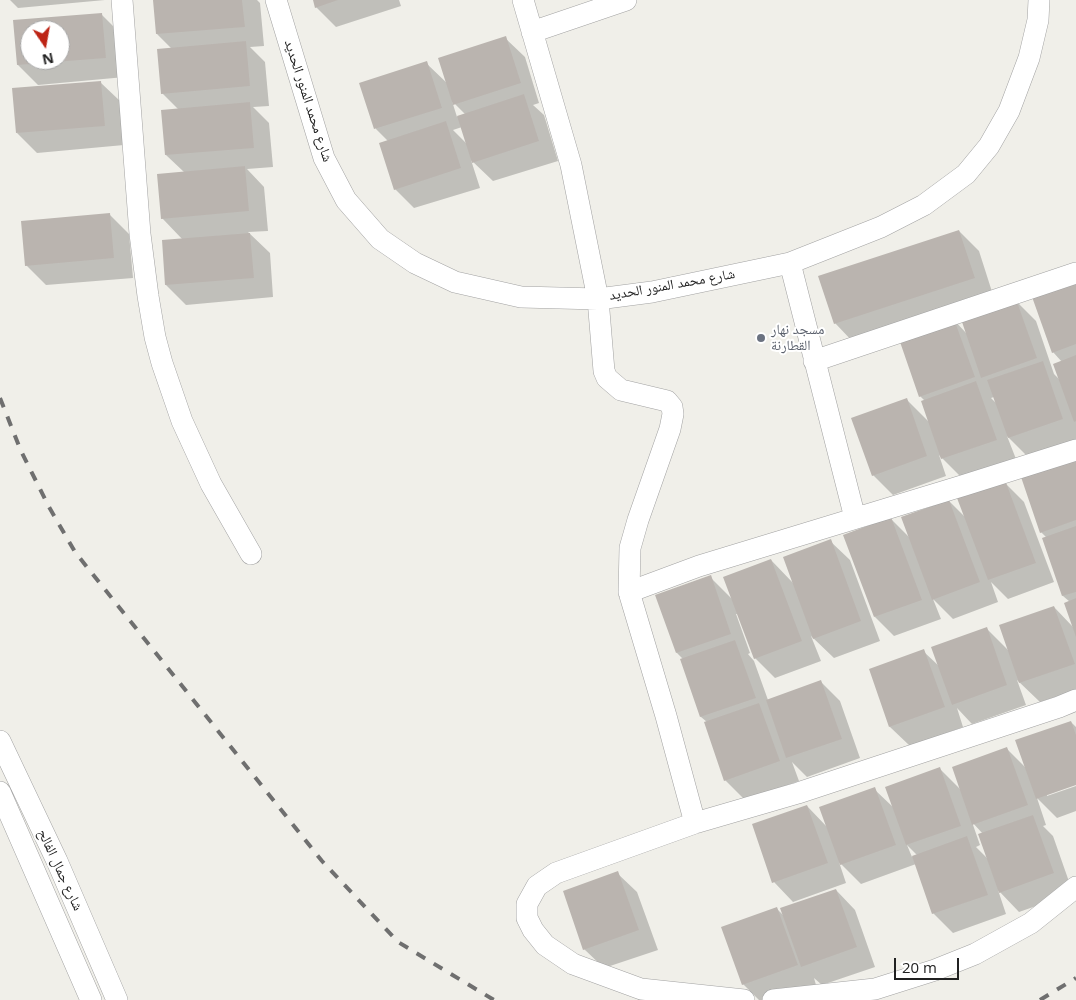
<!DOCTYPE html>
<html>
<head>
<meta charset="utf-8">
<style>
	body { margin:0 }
	#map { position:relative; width:1076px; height:1000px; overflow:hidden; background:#f0efe9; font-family:"Open Sans",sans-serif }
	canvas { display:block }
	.north { position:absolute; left:20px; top:20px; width:50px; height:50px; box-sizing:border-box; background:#fff; border:1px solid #a6a6a6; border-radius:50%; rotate:168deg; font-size:14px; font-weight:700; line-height:20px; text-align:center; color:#212121 }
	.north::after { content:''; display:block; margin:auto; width:18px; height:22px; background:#bd2415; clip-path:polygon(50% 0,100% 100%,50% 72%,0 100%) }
	.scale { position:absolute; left:894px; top:958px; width:65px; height:22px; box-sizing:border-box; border:2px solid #212121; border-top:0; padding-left:6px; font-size:15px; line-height:18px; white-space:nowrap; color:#212121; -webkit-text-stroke:4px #fff; paint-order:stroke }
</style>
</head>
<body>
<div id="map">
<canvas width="1076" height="1000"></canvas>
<div class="north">N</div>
<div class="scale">20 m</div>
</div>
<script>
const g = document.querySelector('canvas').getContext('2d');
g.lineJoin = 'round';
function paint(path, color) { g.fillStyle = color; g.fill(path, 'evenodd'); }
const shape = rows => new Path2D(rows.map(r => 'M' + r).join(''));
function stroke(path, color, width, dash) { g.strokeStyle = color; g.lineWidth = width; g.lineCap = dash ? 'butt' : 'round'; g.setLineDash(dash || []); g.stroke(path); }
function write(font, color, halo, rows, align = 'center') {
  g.font = font + ' "Open Sans","Noto Naskh Arabic",sans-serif'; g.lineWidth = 4; g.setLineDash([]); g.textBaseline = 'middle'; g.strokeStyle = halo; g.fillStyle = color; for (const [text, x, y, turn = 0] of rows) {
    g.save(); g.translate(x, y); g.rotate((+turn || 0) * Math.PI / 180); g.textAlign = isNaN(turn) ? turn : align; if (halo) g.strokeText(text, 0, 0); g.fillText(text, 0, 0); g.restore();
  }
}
const shadow = shape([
	[10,0,105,0,18,8],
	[154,0,257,0,260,3,264,46,250,47,265,62,269,106,253,107,269,123,273,167,247,169,264,187,268,231,248,232,270,253,273,297,186,305,166,285,163,241,183,240,162,218,184,172,166,155,179,110,162,93,172,49,157,34],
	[314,0,399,0,401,6,336,27,316,7],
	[101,14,121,34,125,77,38,85,18,65,14,21],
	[30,30,60,30,60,60,30,60],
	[505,38,525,57,539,103,533,105,544,115,558,161,493,181,471,160,480,188,414,208,395,189,388,141,376,129,361,83,426,63,449,85],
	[452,101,465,114,457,117],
	[462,127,467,144,453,130],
	[100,82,120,101,124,145,37,153,17,133],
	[109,214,129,234,133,278,46,285,26,265],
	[959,231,979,251,994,298,854,343,835,323],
	[1076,280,1076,440,1028,457,1007,436,1016,459,962,478,939,455,946,476,893,495,873,475,906,399,930,423,925,401,920,396,954,320,967,334,1016,301,1036,321,1054,374,1060,380,1062,362,1053,352],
	[994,397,997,404,991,398],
	[1076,458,1076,690,1040,702,1017,680,1026,705,972,724,957,708,963,727,910,746,890,727,870,670,923,651,940,667,986,628,1009,651,1054,607,1073,627,1070,602,1063,596,1043,539,1047,538,1041,532],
	[1004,482,1024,502,1054,582,1008,599,991,582,998,602,953,619,933,599,941,619,894,636,875,617,891,519,910,538,949,501,966,518],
	[830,541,850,560,880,641,834,658,811,636,821,661,775,678,755,658,739,614,736,614,750,653,748,654,754,661,768,700,821,682,840,701,860,758,807,777,792,762,799,781,745,800,725,780,707,722,701,717,681,660,683,659,677,653,657,596,710,577,733,600,771,560,794,584],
	[1071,722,1076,727,1076,783,1047,794,1047,796,1076,786,1076,811,1057,818,1037,798,1046,825,1043,826,1053,836,1073,893,1019,912,998,890,1006,914,953,933,933,913,916,864,861,884,839,862,846,883,793,902,774,882,807,806,828,828,874,789,894,808,940,769,961,790,1007,749,1027,769],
	[972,822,983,834,988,859,976,847,980,845],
	[907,845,917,855,912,857],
	[617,873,637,892,658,950,604,968,584,949],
	[836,890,855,910,875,967,822,985,814,978,816,985,774,1000,759,1000,743,984,777,909,785,917]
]);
const building = shape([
	[153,0,242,0,245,27,156,34],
	[313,0,338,0,315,8],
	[102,13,106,58,17,65,13,20],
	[30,30,60,30,60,60,30,60],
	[506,36,521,83,453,105,438,58],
	[246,41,250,86,161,94,157,49],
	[427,61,442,108,374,129,359,83],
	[101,81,105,126,16,133,12,88],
	[524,94,539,141,472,163,457,116],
	[250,102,254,148,165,155,161,110],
	[446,121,461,168,394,190,379,143],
	[245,166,249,211,161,219,157,174],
	[110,213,114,258,25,266,21,221],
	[959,230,975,278,834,324,818,276],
	[250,233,254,278,165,285,162,240],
	[1076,279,1076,344,1052,353,1031,294],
	[1016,299,1037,358,981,378,961,319],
	[954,319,975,377,919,397,899,339],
	[1076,355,1076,421,1074,422,1053,364],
	[1043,361,1063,419,1008,438,987,380],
	[976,381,997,440,941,459,921,401],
	[907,398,927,456,872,476,851,418],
	[1076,458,1076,520,1040,533,1020,474],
	[1005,480,1036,563,988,580,957,498],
	[949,500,980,582,932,600,901,517],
	[891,517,922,600,874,617,843,535],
	[1076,526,1076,592,1062,596,1042,538],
	[831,539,861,621,813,639,783,557],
	[771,559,802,641,754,659,723,577],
	[711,575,731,634,676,653,655,595],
	[1076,598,1076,637,1064,603],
	[1054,606,1075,664,1019,683,999,625],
	[987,627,1007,685,952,705,931,647],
	[735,640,756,698,700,717,680,659],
	[924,649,945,707,889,727,869,669],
	[821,680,842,739,786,758,766,700],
	[759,703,780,761,724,781,704,722],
	[1071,721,1076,735,1076,785,1036,799,1015,740],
	[1007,747,1028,805,972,825,952,767],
	[940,767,961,826,906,845,885,787],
	[875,787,896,845,840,865,819,807],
	[807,805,828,863,772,883,752,824],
	[1033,815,1054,873,999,893,978,834],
	[967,836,988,895,932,914,912,856],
	[618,871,639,930,583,950,563,891],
	[836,889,857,947,801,967,780,908],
	[777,907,798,965,742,985,721,927]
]);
const minor = shape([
	[122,0,140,234,148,296,155,337,162,363,182,421,211,484,251,554],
	[276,0,324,158,346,200,380,239,415,263,455,282,521,297,598,299,652,292,790,263,881,227,924,205,966,174,989,146,1009,111,1029,58,1038,20,1039,0],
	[523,0,571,165,598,299,604,371,607,378,621,390,667,401,672,407,673,414,670,429,638,520,630,548,629,592],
	[532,32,626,0],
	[790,263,855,518],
	[814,361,1076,273],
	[0,741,57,861,117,1000],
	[0,792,91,1000],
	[695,823,666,716,629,592,699,566,965,485,1076,450],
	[744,1000,641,989,573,964,545,945,533,930,527,918,527,904,537,886,556,873,695,823,798,793,1059,707,1076,700],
	[773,1000,875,989,935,970,975,954,1031,923,1076,887]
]);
const rail = shape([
	[0,398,21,451,49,507,75,552,322,861,398,942,494,1000],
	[1040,1000,1076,978]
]);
const markers = [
	[761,338,5,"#6b7280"]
];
const streetNames = [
	["شارع محمد المنور الحديد",308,101,72],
	["شارع محمد المنور الحديد",672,285,-10],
	["شارع جمال الفالح",60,870,65]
];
const worshipNames = [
	["مسجد نهار",771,330],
	["القطارنة",771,346]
];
paint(shadow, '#0003');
paint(building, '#bab4af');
stroke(minor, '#a2a2a2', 22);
stroke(minor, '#fff', 21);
stroke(rail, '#6f6f6f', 4, [10, 10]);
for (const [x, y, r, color] of markers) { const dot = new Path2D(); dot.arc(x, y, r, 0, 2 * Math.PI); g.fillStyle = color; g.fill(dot); stroke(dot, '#fff', 2); }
write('14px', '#212121', '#fff', streetNames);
write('14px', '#5b616d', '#fff', worshipNames, 'left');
</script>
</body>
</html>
